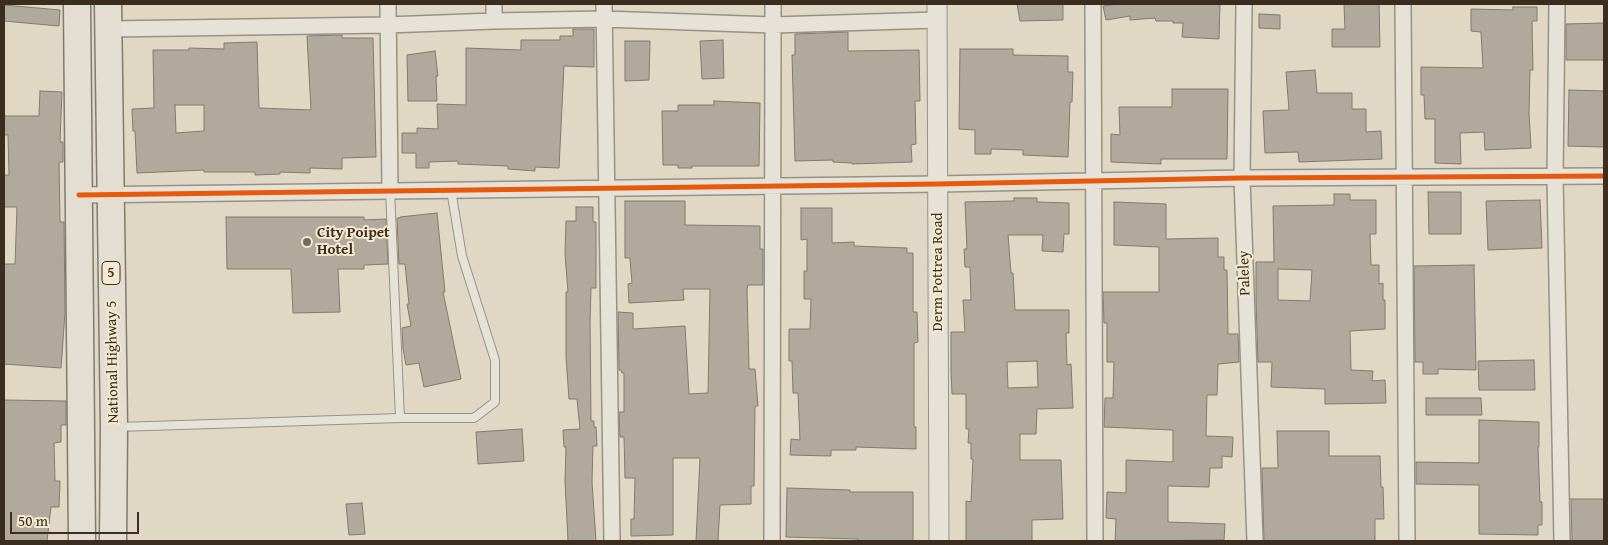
<!DOCTYPE html>
<html>
<head>
<meta charset="utf-8">
<style>
	body { margin:0 }
	#map { position:relative; width:1608px; height:545px; overflow:hidden; background:#e0d7c4; font-family:"Gentium Book Plus",serif }
	canvas { display:block }
	.frame { position:absolute; inset:0; border:5px solid #3b2e20; pointer-events:none }
	.scale { position:absolute; left:10px; top:512px; width:129px; height:22px; box-sizing:border-box; border:2px solid #3b2e20; border-top:0; padding-left:6px; font-size:15px; line-height:18px; white-space:nowrap; color:#3b2e20; -webkit-text-stroke:4px #f3e8d0; paint-order:stroke }
</style>
</head>
<body>
<div id="map">
<canvas width="1608" height="545"></canvas>
<div class="frame"></div>
<div class="scale">50 m</div>
</div>
<script>
const g = document.querySelector('canvas').getContext('2d');
g.lineJoin = 'round';
function paint(path, color) { g.fillStyle = color; g.fill(path, 'evenodd'); }
const shape = rows => new Path2D(rows.map(r => 'M' + r).join(''));
function stroke(path, color, width, dash) { g.strokeStyle = color; g.lineWidth = width; g.lineCap = dash ? 'butt' : 'round'; g.setLineDash(dash || []); g.stroke(path); }
function write(font, color, halo, rows, align = 'center') {
  g.font = font + ' "Gentium Book Plus",serif'; g.lineWidth = 4; g.setLineDash([]); g.textBaseline = 'middle'; g.strokeStyle = halo; g.fillStyle = color; for (const [text, x, y, turn = 0] of rows) {
    g.save(); g.translate(x, y); g.rotate((+turn || 0) * Math.PI / 180); g.textAlign = isNaN(turn) ? turn : align; if (halo) g.strokeText(text, 0, 0); g.fillText(text, 0, 0); g.restore();
  }
}
const building = shape([
	[1017,4,1063,4,1063,20,1020,21,1017,4],
	[1118,4,1220,4,1219,39,1182,37,1183,23,1173,23,1173,21,1156,21,1155,18,1130,20,1130,16,1106,20,1103,6,1118,4],
	[1344,4,1379,4,1380,47,1332,47,1332,29,1345,29,1344,4],
	[4,5,60,10,59,26,4,21,4,5],
	[1513,7,1537,7,1537,21,1532,21,1533,70,1530,70,1529,113,1531,148,1485,150,1484,132,1460,133,1461,164,1435,163,1435,119,1425,119,1424,95,1421,95,1421,67,1483,68,1481,32,1471,31,1471,9,1513,10,1513,7],
	[1259,14,1280,15,1280,29,1259,28,1259,14],
	[1604,23,1604,60,1566,60,1566,24,1604,23],
	[573,29,594,29,594,67,564,66,559,168,535,167,535,171,508,169,508,166,458,164,458,161,429,162,429,168,416,168,416,153,402,153,402,133,417,133,417,128,438,129,437,104,466,105,466,48,521,50,521,40,560,40,560,36,573,36,573,29],
	[848,32,848,51,919,50,920,101,915,101,916,144,911,145,912,162,852,164,852,163,833,162,833,160,795,161,792,55,795,55,795,34,848,32],
	[342,35,342,38,373,38,376,157,342,158,342,169,310,168,310,173,280,172,280,174,255,175,255,172,204,172,204,170,137,173,135,131,133,131,132,109,154,108,153,50,189,50,189,48,224,49,224,43,257,42,259,108,311,110,307,36,342,35],
	[175,105,204,105,204,131,176,133,175,105],
	[723,40,724,78,702,79,700,41,723,40],
	[625,41,650,41,649,80,625,81,625,41],
	[960,49,1013,49,1013,55,1068,56,1068,72,1073,72,1072,102,1070,102,1068,157,1023,155,1023,150,991,149,991,154,975,154,975,130,959,129,960,49],
	[435,51,438,76,436,76,437,101,408,101,407,55,435,51],
	[1315,70,1317,93,1352,93,1352,109,1366,109,1366,132,1381,131,1382,159,1299,162,1298,152,1265,153,1263,111,1289,110,1286,72,1315,70],
	[1172,89,1228,89,1227,159,1161,159,1161,164,1111,162,1111,134,1120,135,1119,107,1172,107,1172,89],
	[1569,90,1604,91,1604,147,1568,146,1569,90],
	[40,91,62,92,60,142,63,142,63,162,59,162,60,222,64,222,65,313,61,368,4,364,4,264,15,264,17,207,4,207,4,175,9,175,8,135,4,135,4,116,39,116,40,91],
	[714,101,760,103,759,166,692,166,692,168,678,168,678,165,663,165,662,111,678,111,678,105,714,105,714,101],
	[1428,192,1461,192,1461,234,1429,234,1428,192],
	[1334,194,1350,194,1350,200,1376,200,1376,234,1370,234,1371,265,1379,265,1379,284,1383,283,1383,300,1385,300,1385,329,1350,331,1351,370,1373,371,1372,381,1385,380,1386,403,1325,404,1325,389,1271,387,1272,362,1258,362,1256,300,1256,262,1274,262,1273,206,1334,205,1334,194],
	[1278,269,1312,270,1310,301,1278,300,1278,269],
	[1014,198,1037,198,1037,202,1069,203,1069,234,1064,234,1063,252,1042,251,1043,235,1008,235,1011,273,1013,273,1015,310,1069,310,1069,333,1066,333,1067,365,1071,364,1073,408,1037,409,1036,434,1020,434,1020,460,1061,460,1063,519,1032,520,1032,541,966,541,966,501,971,502,973,459,971,459,971,443,968,443,969,429,966,429,966,394,952,394,951,371,951,332,965,332,963,300,971,300,970,267,965,267,964,249,967,249,965,202,1014,201,1014,198],
	[1037,361,1038,387,1008,388,1007,362,1037,361],
	[1540,200,1542,248,1488,250,1486,201,1540,200],
	[625,201,685,201,685,225,760,226,760,249,763,249,763,285,748,285,747,289,749,369,755,369,758,406,755,406,754,486,751,486,751,504,720,505,718,541,696,541,700,458,673,458,673,535,631,536,631,519,634,519,635,478,625,478,624,437,620,437,619,412,624,412,624,373,622,373,621,370,619,370,618,312,633,313,633,329,685,326,689,394,708,393,710,289,683,289,684,300,629,303,628,284,632,283,630,258,625,258,625,201],
	[1114,202,1166,204,1166,239,1218,238,1218,257,1224,257,1224,270,1227,270,1228,334,1238,334,1239,362,1218,364,1217,395,1207,395,1206,436,1233,437,1232,457,1222,456,1222,468,1210,468,1209,487,1168,486,1168,522,1225,524,1224,540,1115,541,1116,519,1106,518,1107,492,1126,493,1126,460,1173,462,1173,430,1104,427,1105,398,1113,398,1114,362,1107,362,1107,323,1104,323,1103,292,1159,292,1159,247,1114,245,1114,202],
	[576,207,593,207,593,222,596,222,596,288,591,288,590,321,591,421,594,421,594,427,596,427,597,446,593,446,592,482,596,541,568,541,565,481,566,447,564,447,563,430,580,429,577,399,569,399,566,357,566,292,568,292,565,254,566,221,576,221,576,207],
	[801,208,832,208,832,243,854,242,854,246,907,248,907,253,913,253,913,312,917,312,918,342,914,343,914,427,916,427,916,449,856,447,856,450,831,450,831,456,790,455,791,439,800,440,798,393,793,393,792,361,789,361,789,329,810,329,811,299,804,299,804,271,807,271,807,239,801,240,801,208],
	[437,213,445,292,443,292,461,379,424,387,419,363,406,365,403,348,402,328,411,326,407,304,409,304,405,264,399,264,397,218,400,218,400,217,437,213],
	[226,217,364,217,364,220,386,219,388,264,364,265,364,269,338,269,340,312,293,313,291,269,227,269,226,217],
	[1474,265,1476,370,1438,369,1438,374,1423,374,1423,362,1415,362,1414,266,1474,265],
	[1534,360,1535,390,1479,390,1478,361,1534,360],
	[1426,398,1481,398,1482,415,1426,415,1426,398],
	[4,400,66,401,66,425,61,425,61,442,54,443,55,481,60,481,59,507,51,507,47,541,4,541,4,400],
	[1479,420,1539,422,1539,447,1538,447,1540,502,1542,502,1542,525,1538,525,1538,535,1479,534,1479,485,1416,484,1416,462,1479,463,1479,420],
	[522,429,524,461,478,464,476,432,522,429],
	[1277,431,1329,431,1329,456,1380,456,1381,487,1383,487,1384,519,1375,519,1375,541,1264,541,1262,468,1278,468,1277,431],
	[787,488,850,490,850,492,913,492,913,541,858,541,858,539,786,537,787,488],
	[1571,499,1604,499,1604,541,1572,541,1571,499],
	[362,503,365,534,349,535,346,504,362,503]
]);
const service = shape([
	[390,190,400,418],
	[118,427,400,418,474,418,495,402,495,360,462,256,451,190]
]);
const minor = shape([
	[388,4,390,190],
	[604,4,612,541],
	[1093,4,1095,541],
	[1244,4,1242,178,1255,541],
	[1403,4,1407,541],
	[1557,4,1555,177,1562,541],
	[494,21,494,4],
	[108,29,387,25,494,21,604,19,773,25,937,20],
	[79,195,938,184,1242,178,1604,176],
	[772,541,773,4]
]);
const tertiary = shape([
	[937,4,939,541]
]);
const trunk = shape([
	[77,4,82,541],
	[108,4,114,427,113,541]
]);
const cycleway = shape([
	[79,195,938,184,1242,178,1604,176]
]);
const markers = [
	[307,242,5,"#756959"]
];
const shields = [
	[111,273,18]
];
const shieldNames = [
	["5",111,273]
];
const poiNames = [
	["City Poipet",317,233],
	["Hotel",317,250]
];
const streetNames = [
	["Derm Pottrea Road",938,272,-90],
	["Paleley",1245,273,-92],
	["National Highway 5",113,362,-91]
];
paint(building, '#b1aa9c');
stroke(building, '#807a6f', 1);
stroke(service, '#989185', 10);
stroke(minor, '#989185', 18);
stroke(tertiary, '#989185', 21);
stroke(trunk, '#807a6f', 29);
stroke(service, '#e7e2d8', 8);
stroke(minor, '#e7e2d8', 15);
stroke(tertiary, '#e7e2d8', 19);
stroke(trunk, '#e3ddd2', 26);
stroke(cycleway, '#e8590c', 5);
for (const [x, y, r, color] of markers) { const dot = new Path2D(); dot.arc(x, y, r, 0, 2 * Math.PI); g.fillStyle = color; g.fill(dot); stroke(dot, '#f3e8d0', 2); }
for (const [x, y, w] of shields) { const box = new Path2D(); box.roundRect(x - w / 2, y - 11.5, w, 23, 4); g.fillStyle = '#f3e8d0'; g.fill(box); stroke(box, '#3b2e20', 1); }
write('bold 14px', '#3b2e20', null, shieldNames);
write('bold 15px', '#3b2e20', '#f3e8d0', poiNames, 'left');
write('15px', '#3b2e20', '#f3e8d0', streetNames);
</script>
</body>
</html>
